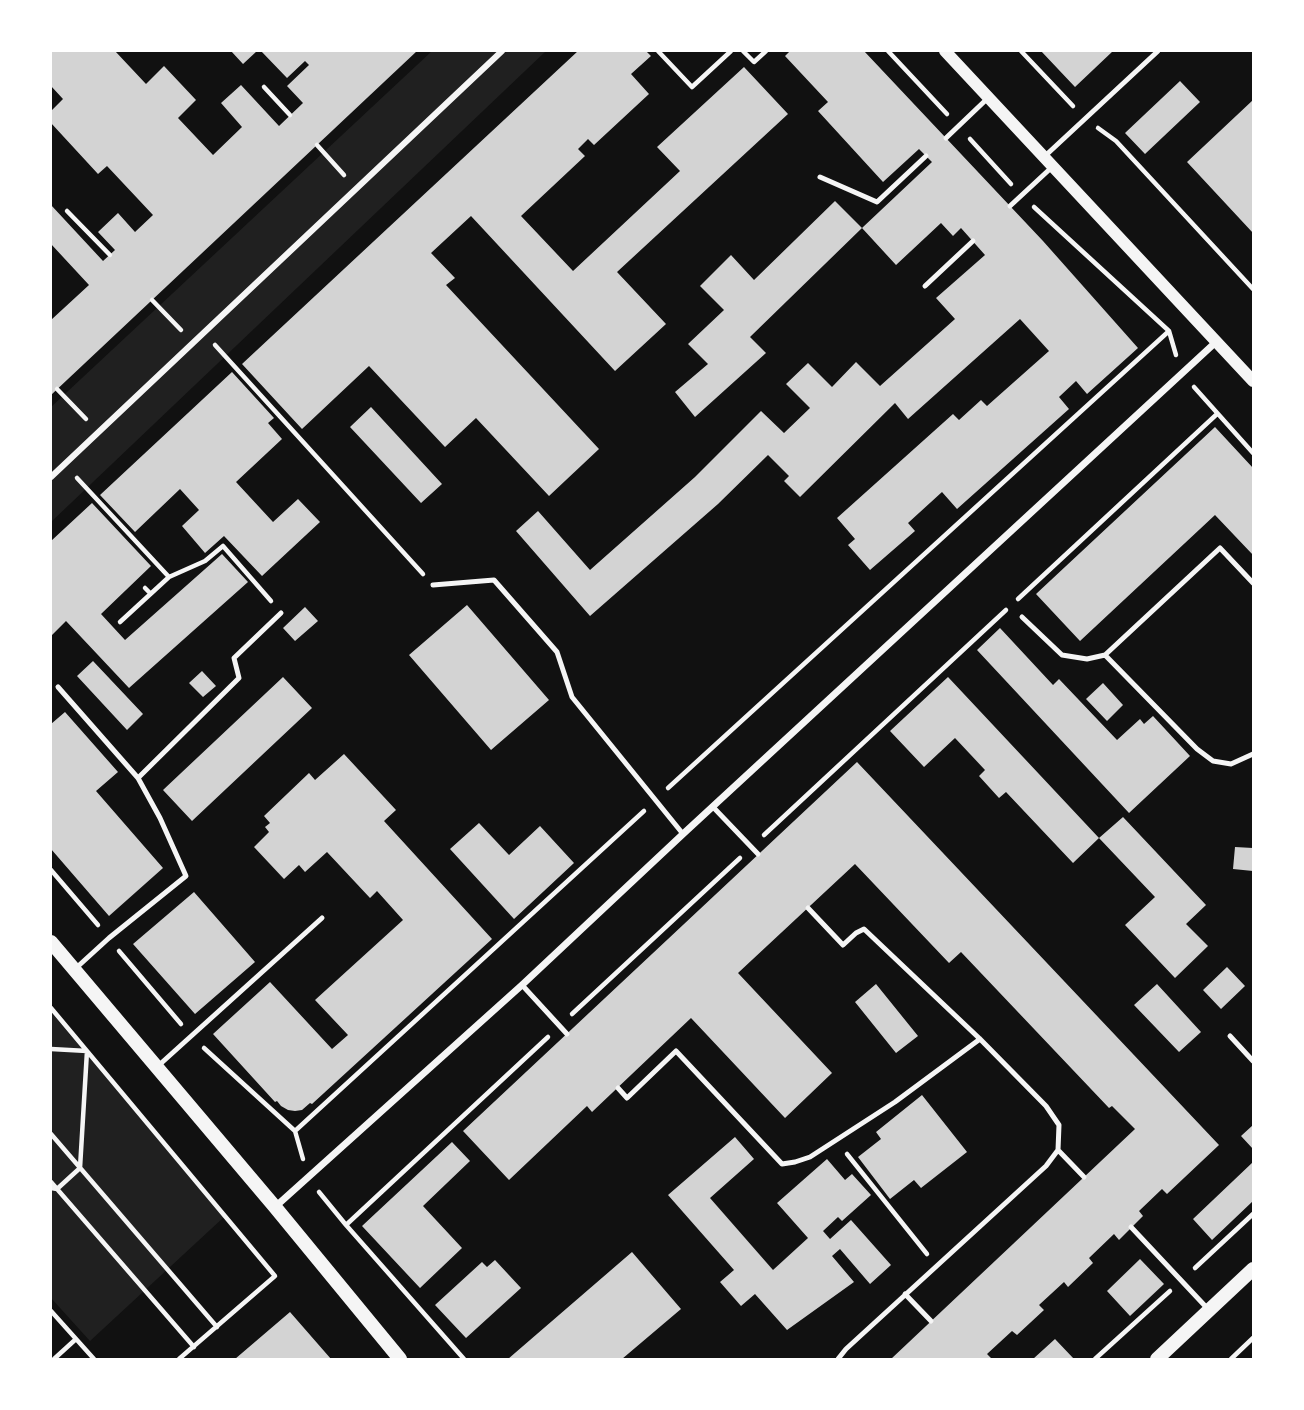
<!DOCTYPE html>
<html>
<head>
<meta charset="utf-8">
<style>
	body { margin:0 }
	#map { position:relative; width:1304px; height:1410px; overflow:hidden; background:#111; font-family:"Roboto Condensed",sans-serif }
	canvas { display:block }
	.frame { position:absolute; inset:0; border:52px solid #fff; pointer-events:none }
</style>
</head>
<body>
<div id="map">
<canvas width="1304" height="1410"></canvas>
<div class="frame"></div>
</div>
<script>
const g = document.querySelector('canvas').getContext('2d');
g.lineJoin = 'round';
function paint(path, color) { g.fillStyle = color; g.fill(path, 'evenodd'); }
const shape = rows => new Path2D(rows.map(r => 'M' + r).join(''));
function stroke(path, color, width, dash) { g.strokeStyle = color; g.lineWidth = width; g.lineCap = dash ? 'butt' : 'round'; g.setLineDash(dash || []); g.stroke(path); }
const green = shape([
	[432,51,546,51,51,522,51,407],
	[51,1012,224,1217,90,1341,51,1298]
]);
const building = shape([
	[51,51,115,51,146,84,164,66,196,100,178,118,213,155,242,127,221,103,241,85,279,126,303,103,287,86,309,65,305,61,287,78,261,51,417,51,51,395,51,320,89,285,51,244,51,205,103,261,115,250,98,232,118,213,135,232,153,215,107,166,98,174,51,123,51,111,63,99,51,86],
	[231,51,257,51,243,64],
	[578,51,646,51,651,56,631,74,649,94,594,145,588,139,578,149,585,156,521,216,573,271,680,171,657,147,744,67,788,114,617,272,666,324,615,371,471,216,431,253,455,278,446,285,599,449,549,496,476,418,445,447,369,366,302,429,242,364],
	[790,51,864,51,1043,241,1138,348,1087,394,1076,381,1059,397,1069,409,957,509,942,492,908,523,915,531,870,570,848,545,855,539,837,518,953,414,959,420,981,400,987,406,1049,351,1020,319,908,419,895,403,800,497,784,481,789,476,768,455,718,504,590,616,516,531,538,511,590,570,695,477,761,411,784,433,810,408,786,384,808,363,832,387,856,362,880,386,955,319,936,298,985,255,961,228,953,236,941,223,896,265,862,228,932,162,919,149,883,182,818,111,828,102,785,56],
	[1041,51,1113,51,1075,87],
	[1180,81,1200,102,1145,154,1125,133],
	[1253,100,1253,233,1187,162],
	[835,201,862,228,750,337,766,353,695,417,675,392,708,364,688,344,724,310,700,286,731,255,754,280],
	[232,372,274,418,268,423,282,439,236,482,273,522,298,499,320,522,262,576,224,536,205,553,182,526,199,510,180,489,135,532,100,495],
	[371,407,442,484,421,503,350,427],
	[1215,427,1253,468,1253,555,1215,515,1080,641,1036,594],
	[92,503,151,566,101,614,125,640,222,554,248,582,129,688,66,621,51,636,51,541],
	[467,605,549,700,491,750,409,655],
	[305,607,318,621,295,641,283,628],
	[1000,628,1053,685,1059,679,1117,740,1140,719,1144,724,1153,716,1190,756,1129,813,977,650],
	[93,661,143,714,127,730,77,676],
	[202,671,216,686,203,697,189,683],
	[283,677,312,708,192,821,163,790],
	[948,677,1099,838,1073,863,1006,792,999,798,979,776,985,770,955,738,924,767,890,731],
	[1103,683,1123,705,1107,721,1086,699],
	[65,712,118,772,96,791,163,868,109,916,51,849,51,724],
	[344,754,396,810,384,821,492,939,312,1104,310,1103,302,1110,295,1111,288,1110,281,1106,277,1101,275,1102,213,1034,270,982,332,1049,348,1035,315,1000,403,920,377,891,370,898,327,852,305,872,299,865,284,879,254,847,269,832,265,827,270,823,264,816,309,773,315,780],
	[857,762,1219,1145,1167,1194,1162,1189,1139,1211,1143,1216,1119,1240,1114,1234,1089,1258,1093,1263,1068,1287,1064,1282,1039,1305,1044,1310,1017,1335,1012,1331,987,1354,992,1359,891,1359,1135,1129,1112,1106,1109,1108,961,952,949,963,855,864,738,973,832,1073,785,1118,691,1018,592,1112,587,1106,509,1180,463,1131],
	[1123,817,1206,905,1186,924,1208,946,1175,978,1125,925,1155,897,1099,838],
	[479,823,509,855,540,826,574,863,514,919,450,849],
	[1235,847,1253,848,1253,871,1233,869],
	[194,892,255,962,195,1014,133,944],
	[1227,967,1245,986,1221,1009,1203,990],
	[876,984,918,1036,896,1053,855,1002],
	[1157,984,1201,1032,1179,1052,1134,1005],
	[922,1095,967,1152,921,1188,914,1180,890,1199,858,1157,881,1139,876,1132],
	[1253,1125,1253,1149,1241,1136],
	[735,1137,754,1159,710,1198,773,1270,808,1238,777,1203,827,1159,845,1180,852,1174,871,1195,842,1221,838,1217,823,1231,830,1239,851,1220,891,1265,870,1284,840,1249,832,1256,854,1282,787,1330,755,1294,741,1306,720,1282,734,1270,668,1195],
	[452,1142,470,1161,423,1206,462,1248,420,1288,362,1226],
	[1253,1162,1253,1201,1212,1240,1193,1219],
	[632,1252,681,1309,622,1359,508,1359],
	[1140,1259,1164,1284,1130,1316,1107,1291],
	[495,1260,521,1288,466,1338,435,1305,482,1262,487,1267],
	[290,1312,331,1359,235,1359],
	[1055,1339,1074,1359,1033,1359]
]);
const path = shape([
	[658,51,692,87,731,51],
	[743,51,754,62,766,51],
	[888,51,947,114],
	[1021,51,1073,106],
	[264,87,290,115],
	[1098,128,1116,141,1253,289],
	[970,139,1011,184],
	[317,145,344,175],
	[1034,207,1169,331,1176,355],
	[67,211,110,255],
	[152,300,181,330],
	[215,345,423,574],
	[1194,387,1253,453],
	[57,389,86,419],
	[77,478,169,577,120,622],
	[169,577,205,561,223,546,271,601],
	[145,588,150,593],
	[1018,599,1217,414],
	[668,788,1169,331],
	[764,835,1006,610],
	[51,870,98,925],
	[119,951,181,1024],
	[51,1008,275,1276,179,1359],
	[572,1014,740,858],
	[204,1048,295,1131,303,1159],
	[51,1049,87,1051,80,1168,57,1189,51,1188],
	[295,1131,644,811],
	[51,1134,217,1327],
	[847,1154,927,1254],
	[51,1182,194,1347],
	[319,1192,346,1225,464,1359],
	[346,1225,548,1037],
	[1195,1268,1253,1214],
	[51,1311,94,1359],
	[54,1359,76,1339],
	[1095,1359,1170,1291],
	[1231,1359,1253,1338]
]);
const service = shape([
	[946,138,989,97],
	[1045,156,1158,51],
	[820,177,877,202,926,156],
	[1010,206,1051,168],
	[925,286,973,241],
	[433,585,494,580,557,652,572,697,683,834],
	[1022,617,1062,655,1087,659,1105,655,1197,749,1213,761,1231,764,1253,754],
	[1105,655,1220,548,1253,583],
	[58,687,138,778],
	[713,807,758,854],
	[808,908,843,945,856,933,864,929,980,1039,1046,1106,1059,1125,1058,1150,1046,1166,846,1349,838,1359],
	[75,969,109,938,186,876,160,818,138,778,239,678,234,658,281,613],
	[522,985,567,1034],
	[1230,1036,1253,1061],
	[158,1066,322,918],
	[618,1088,627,1098,676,1051,782,1164,795,1162,810,1157,895,1102,980,1039],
	[1058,1150,1084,1177],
	[1131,1227,1207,1308],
	[905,1294,931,1321]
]);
const pedestrian = shape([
	[51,477,502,51]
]);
const minor = shape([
	[275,1207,522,985,683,834,1217,341]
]);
const tertiary = shape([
	[945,51,1253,381]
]);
const secondary = shape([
	[51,942,275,1207,400,1359],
	[1157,1359,1253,1269]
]);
paint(green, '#202020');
paint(building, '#d3d3d3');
stroke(path, '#f5f5f5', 4.5);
stroke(service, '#f5f5f5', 5);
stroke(pedestrian, '#f5f5f5', 6);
stroke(minor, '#f5f5f5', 7);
stroke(tertiary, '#f5f5f5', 12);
stroke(secondary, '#f5f5f5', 14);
</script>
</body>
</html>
